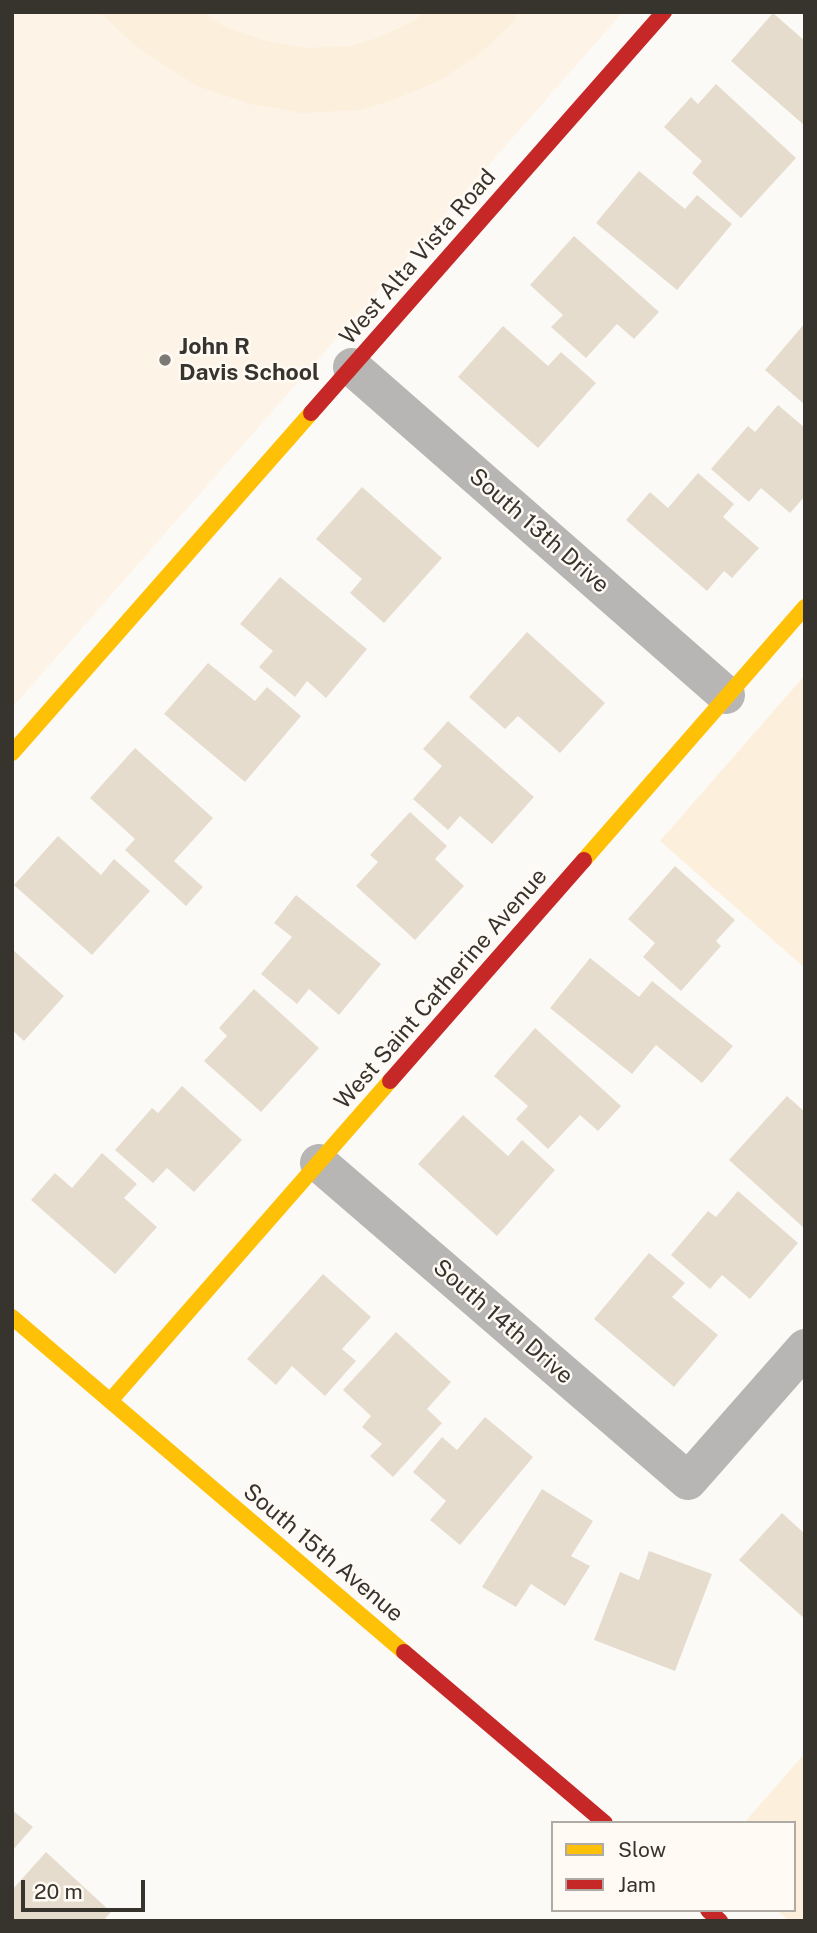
<!DOCTYPE html>
<html>
<head>
<meta charset="utf-8">
<style>
	body { margin:0 }
	#map { position:relative; width:817px; height:1933px; overflow:hidden; background:#fcfaf7; font-family:"Public Sans",sans-serif }
	canvas { display:block }
	.frame { position:absolute; inset:0; border:14px solid #37332d; pointer-events:none }
	.legend { position:absolute; left:551px; top:1821px; width:245px; height:91px; box-sizing:border-box; background:#fffaf4; border:2px solid #afaaa4; margin:0; padding:9px 12px; list-style:none; font-size:21px; color:#37332d }
	.legend li { display:flex; align-items:center; gap:14px; height:35px }
	.legend b { width:35px; border:2px solid #afaaa4 }
	.scale { position:absolute; left:21px; top:1880px; width:124px; height:32px; box-sizing:border-box; border:4px solid #37332d; border-top:0; padding-left:9px; font-size:21px; line-height:24px; white-space:nowrap; color:#37332d; -webkit-text-stroke:5px #fffaf4; paint-order:stroke }
</style>
</head>
<body>
<div id="map">
<canvas width="817" height="1933"></canvas>
<div class="frame"></div>
<ul class="legend">
<li><b style="height:9px;background:#ffc107"></b>Slow</li>
<li><b style="height:9px;background:#c62828"></b>Jam</li>
</ul>
<div class="scale">20 m</div>
</div>
<script>
const g = document.querySelector('canvas').getContext('2d');
g.lineJoin = 'round';
function paint(path, color) { g.fillStyle = color; g.fill(path, 'evenodd'); }
const shape = rows => new Path2D(rows.map(r => 'M' + r).join(''));
function stroke(path, color, width, dash) { g.strokeStyle = color; g.lineWidth = width; g.lineCap = dash ? 'butt' : 'round'; g.setLineDash(dash || []); g.stroke(path); }
function write(font, color, halo, rows, align = 'center') {
  g.font = font + ' "Public Sans",sans-serif'; g.lineWidth = 5; g.setLineDash([]); g.textBaseline = 'middle'; g.strokeStyle = halo; g.fillStyle = color; for (const [text, x, y, turn = 0] of rows) {
    g.save(); g.translate(x, y); g.rotate((+turn || 0) * Math.PI / 180); g.textAlign = isNaN(turn) ? turn : align; if (halo) g.strokeText(text, 0, 0); g.fillText(text, 0, 0); g.restore();
  }
}
const built = shape([
	[12,12,623,12,12,708]
]);
const green = shape([
	[99,12,202,12,225,27,267,41,307,48,350,46,374,39,412,22,425,12,519,12,513,22,479,54,442,79,396,99,360,110,302,113,250,104,197,86,141,50],
	[805,675,805,968,660,841],
	[805,1753,805,1921,789,1921,777,1910,794,1910,794,1823,744,1823]
]);
const building = shape([
	[773,13,805,41,805,126,731,61],
	[716,84,796,158,741,218,692,173,702,161,664,127,691,97,698,104],
	[639,171,685,209,697,195,732,224,677,290,596,223],
	[574,236,659,312,634,339,617,324,586,358,551,327,563,315,530,285],
	[805,323,805,405,765,370],
	[503,326,548,366,561,352,596,383,538,448,458,377],
	[778,405,805,428,805,496,790,513,761,488,749,502,711,469,748,426,755,432],
	[698,473,734,504,723,517,759,548,732,578,724,571,707,591,626,520,650,492,668,508],
	[362,487,442,558,384,623,350,593,362,579,316,539],
	[280,577,367,649,326,698,307,681,295,697,259,667,273,651,240,624],
	[527,632,605,703,560,753,518,716,505,729,469,697],
	[208,663,255,701,267,687,301,716,245,782,164,714],
	[448,721,534,797,492,844,460,816,448,830,413,799,442,766,423,749],
	[135,748,213,818,174,861,203,887,186,906,125,850,135,839,90,798],
	[410,812,447,846,435,859,464,886,415,940,356,886,378,862,370,855],
	[58,836,101,875,114,859,150,891,92,955,14,885],
	[675,866,735,920,716,941,721,946,681,991,643,957,655,943,628,919],
	[296,895,381,964,339,1015,309,989,297,1004,261,974,292,937,274,923],
	[12,949,64,996,24,1041,12,1030],
	[590,958,639,997,652,981,733,1046,702,1083,656,1045,632,1074,550,1008],
	[254,989,319,1048,261,1112,204,1061,227,1036,219,1028],
	[535,1028,621,1106,598,1131,580,1115,548,1149,516,1119,528,1106,494,1076],
	[182,1086,242,1140,194,1192,167,1168,153,1183,115,1150,152,1108,158,1113],
	[787,1096,805,1112,805,1229,729,1160],
	[463,1115,508,1156,522,1140,555,1170,497,1236,418,1164],
	[102,1153,137,1184,124,1198,157,1227,115,1274,31,1200,55,1173,72,1188],
	[738,1191,798,1243,750,1299,722,1275,710,1289,671,1255,708,1211,716,1217],
	[649,1253,685,1283,672,1297,718,1335,674,1387,594,1319],
	[323,1274,371,1317,342,1349,356,1361,325,1396,292,1366,276,1385,247,1359],
	[396,1332,451,1382,427,1409,442,1423,393,1477,370,1456,382,1444,362,1427,371,1416,343,1390],
	[485,1417,533,1457,460,1545,430,1520,446,1501,413,1472,442,1437,457,1450],
	[542,1489,593,1521,571,1556,590,1566,565,1606,531,1584,516,1607,482,1587],
	[782,1513,805,1534,805,1619,739,1560],
	[649,1551,712,1574,675,1671,594,1640,620,1572,639,1580],
	[12,1810,33,1827,12,1851],
	[46,1852,111,1912,103,1921,12,1921,12,1890]
]);
const street = shape([
	[352,367,726,695],
	[319,1163,688,1481,805,1348]
]);
const slow = shape([
	[12,753,311,413],
	[584,860,805,607],
	[12,1317,404,1652],
	[110,1401,390,1081]
]);
const jam = shape([
	[311,413,664,12],
	[390,1081,584,860],
	[404,1652,605,1823],
	[708,1910,720,1921]
]);
const markers = [
	[165,360,7,"#7c7974"]
];
const streetNames = [
	["West Alta Vista Road",418,257,-49],
	["South 13th Drive",539,531,41],
	["West Saint Catherine Avenue",441,989,-49],
	["South 14th Drive",503,1322,41],
	["South 15th Avenue",323,1553,40]
];
const poiNames = [
	["John R",179,347],
	["Davis School",179,373]
];
paint(built, '#fdf4e7');
paint(green, '#fcefdc');
paint(building, '#e6dccd');
stroke(street, '#b7b6b4', 38);
stroke(slow, '#ffc107', 16);
stroke(jam, '#c62828', 16);
for (const [x, y, r, color] of markers) { const dot = new Path2D(); dot.arc(x, y, r, 0, 2 * Math.PI); g.fillStyle = color; g.fill(dot); stroke(dot, '#fffaf4', 2.5); }
write('23px', '#37332d', '#fffaf4', streetNames);
write('bold 23px', '#37332d', '#fffaf4', poiNames, 'left');
</script>
</body>
</html>
